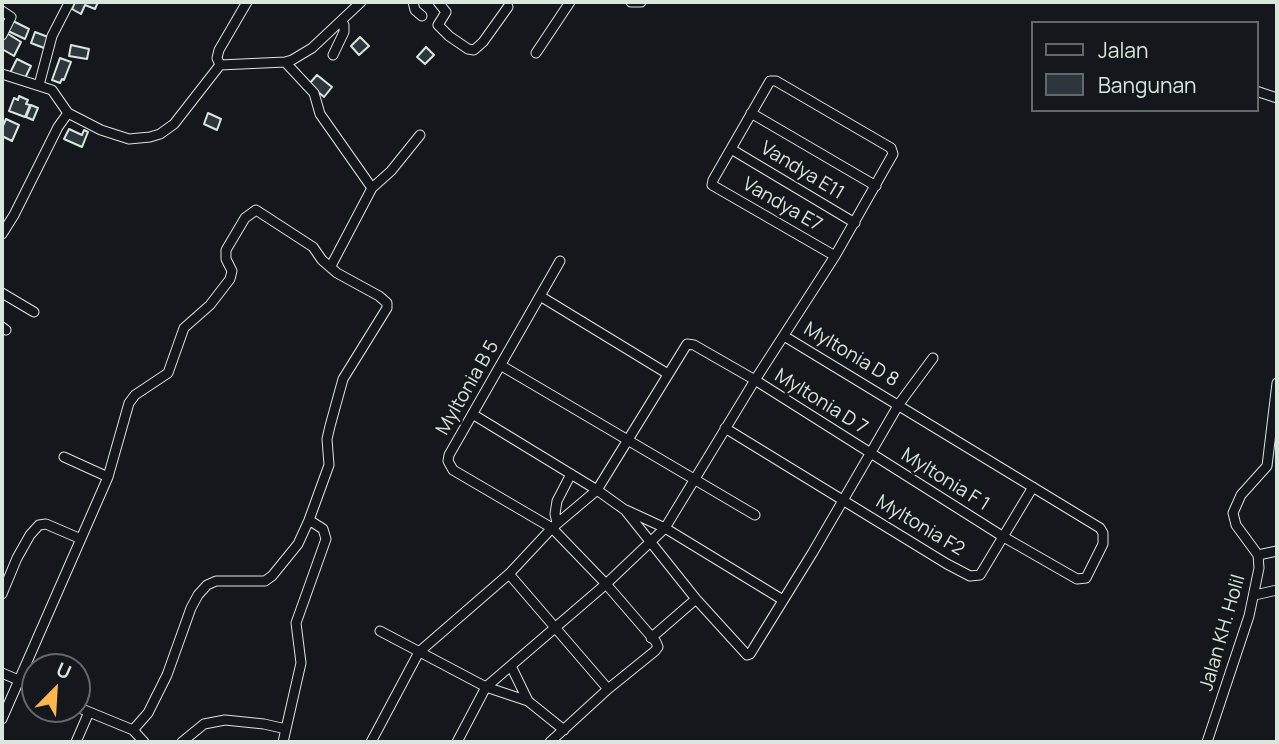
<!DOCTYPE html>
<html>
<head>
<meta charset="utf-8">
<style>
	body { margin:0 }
	#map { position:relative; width:1279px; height:744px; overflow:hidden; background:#14181c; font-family:Manrope,sans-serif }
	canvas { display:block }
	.frame { position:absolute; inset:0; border:4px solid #d8e6dc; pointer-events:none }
	.legend { position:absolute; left:1031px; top:21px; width:228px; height:91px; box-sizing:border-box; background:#14181c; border:2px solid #626a69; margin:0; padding:9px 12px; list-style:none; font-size:21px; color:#d8e6dc }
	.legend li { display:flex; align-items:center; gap:14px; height:35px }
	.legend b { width:35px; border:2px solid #626a69 }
	.north { position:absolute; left:21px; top:653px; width:70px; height:70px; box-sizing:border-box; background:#14181c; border:2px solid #626a69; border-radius:50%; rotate:24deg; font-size:19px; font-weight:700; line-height:28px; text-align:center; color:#d8e6dc }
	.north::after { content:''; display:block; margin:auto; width:24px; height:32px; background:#ffb74d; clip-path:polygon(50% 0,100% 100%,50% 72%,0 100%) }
</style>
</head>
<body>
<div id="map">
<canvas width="1279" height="744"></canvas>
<div class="frame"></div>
<ul class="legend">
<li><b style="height:9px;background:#14181c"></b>Jalan</li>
<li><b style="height:19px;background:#2c363c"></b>Bangunan</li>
</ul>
<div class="north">U</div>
</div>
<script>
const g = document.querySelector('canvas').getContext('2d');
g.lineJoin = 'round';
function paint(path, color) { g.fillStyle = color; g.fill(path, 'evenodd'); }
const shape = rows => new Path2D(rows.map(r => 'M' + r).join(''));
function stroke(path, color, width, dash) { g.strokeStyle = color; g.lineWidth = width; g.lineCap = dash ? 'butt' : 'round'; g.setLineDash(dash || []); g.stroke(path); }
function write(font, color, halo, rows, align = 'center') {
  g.font = font + ' Manrope,sans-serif'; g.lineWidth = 5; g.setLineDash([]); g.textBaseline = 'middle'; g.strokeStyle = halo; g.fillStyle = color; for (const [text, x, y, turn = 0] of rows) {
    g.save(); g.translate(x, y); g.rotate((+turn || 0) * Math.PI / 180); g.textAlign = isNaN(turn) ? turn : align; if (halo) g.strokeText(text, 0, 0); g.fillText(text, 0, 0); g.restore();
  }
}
const building = shape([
	[75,2,98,2,95,9,85,5,81,14,72,9,75,2],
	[13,21,29,29,25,39,8,31,13,21],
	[5,32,21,42,14,56,2,49,2,37,5,32],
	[35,32,48,37,44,48,31,43,35,32],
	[360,37,369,46,359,55,351,46,360,37],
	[71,45,89,49,87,59,69,56,71,45],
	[426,47,434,55,425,64,417,57,426,47],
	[60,58,71,62,64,80,62,79,60,83,52,80,60,58],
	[17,59,31,66,24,80,10,73,17,59],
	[317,75,332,87,324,97,309,84,317,75],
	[19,96,28,100,26,104,30,105,25,117,9,111,14,98,18,100,19,96],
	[31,105,38,108,33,120,26,117,31,105],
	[208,113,221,119,217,130,204,124,208,113],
	[6,119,19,125,12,141,2,136,2,128,6,119],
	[69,129,82,135,84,130,88,132,82,147,64,139,69,129]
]);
const street = shape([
	[413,2,415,10,422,16],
	[438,2,446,12,438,25,449,36,468,49,474,50,483,42,508,7],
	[631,2,641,2],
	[2,11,11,17,2,35],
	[536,53,570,2],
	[333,55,344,32,344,25,341,21],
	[285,62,314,93,320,114,372,188,331,266],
	[220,65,217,58,219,50,247,2],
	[2,74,52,90,68,113,101,130,129,139,150,137,160,134,174,124,220,65,285,62,292,60,312,48,361,2],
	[39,85,52,36,69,3],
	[1256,91,1277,98],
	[751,113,876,186],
	[731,149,855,223],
	[372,188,391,171,420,135],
	[2,234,14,215,58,127,68,113],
	[2,293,34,312],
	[540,296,668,374],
	[2,327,6,330],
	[502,366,755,515],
	[474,415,597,490,625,510,696,599,747,655,750,654,813,552,899,404,933,358],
	[725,428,947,564,970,576,980,575,1033,487],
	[64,457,108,477],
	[626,510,665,528,783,600],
	[557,523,555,514,557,501,571,474],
	[1258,555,1277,551],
	[509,574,608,689],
	[2,594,17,558,30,535,39,525,46,524,81,539],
	[1255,595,1277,590],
	[380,631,486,687,528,701,564,730],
	[651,638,696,599],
	[511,666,528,701],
	[2,673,35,687],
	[77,707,133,730],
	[2,719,108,477,129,403,135,395,168,373,184,328,210,305,230,279,232,271,226,259,226,250,245,218,256,210,313,247,322,260,337,273,379,296,387,303,387,308,343,379,330,426,327,439,329,465,309,520,323,529,326,539,296,623,301,663,283,742],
	[76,742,89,712],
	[144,742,133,730,148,713,167,675,191,608,198,595,207,585,216,581,265,581,272,576,298,544,309,520],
	[182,742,204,724,225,720,264,724,286,729],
	[371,742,419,652,509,574,552,528,597,490,687,344,694,345,755,380,1002,536,1077,579,1086,578,1103,544,1103,533,1100,528,784,336],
	[457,742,486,687,606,584,665,528,755,380,835,256,893,154,891,148,776,81,770,81,713,180,712,185,835,256],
	[550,742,608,689,655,651,658,647,656,642,606,584,552,528,453,470,448,461,449,455,560,261],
	[1207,742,1249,616,1259,568,1258,555,1236,525,1233,513,1241,495,1267,466,1277,383]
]);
const streetNames = [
	["Vandya E11",802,171,31],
	["Vandya E7",782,205,30],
	["Myltonia D 8",851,355,31],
	["Myltonia B 5",468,388,-60],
	["Myltonia D 7",821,402,32],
	["Myltonia F 1",945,480,32],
	["Myltonia F2",920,526,31],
	["Jalan KH. Holil",1223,633,-74]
];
paint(building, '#2c363c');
stroke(building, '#d8e6dc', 2);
stroke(street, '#d8e6dc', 11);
stroke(street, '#14181c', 9);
write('19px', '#d8e6dc', '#14181c', streetNames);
</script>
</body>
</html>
